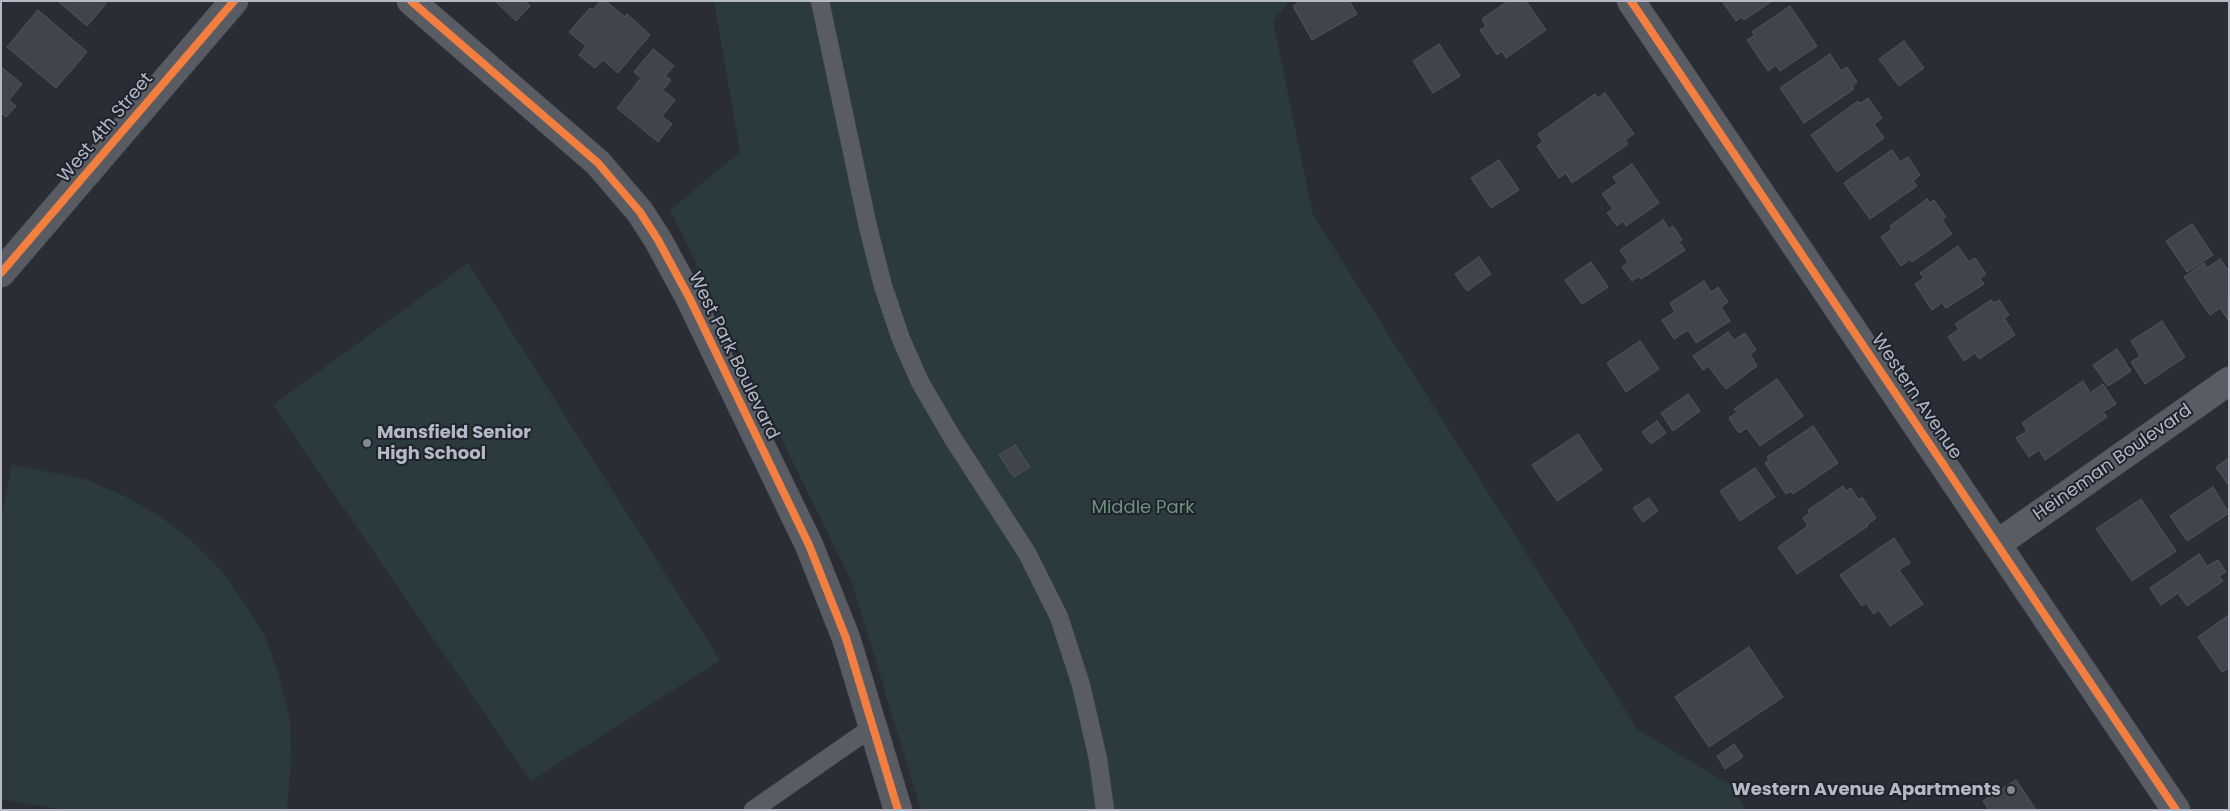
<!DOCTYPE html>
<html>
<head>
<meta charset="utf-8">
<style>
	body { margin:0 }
	#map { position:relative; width:2230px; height:811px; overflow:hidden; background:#2a2d35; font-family:Poppins,sans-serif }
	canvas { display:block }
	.frame { position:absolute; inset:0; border:2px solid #b4b9c5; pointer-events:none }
</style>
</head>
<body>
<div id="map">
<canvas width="2230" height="811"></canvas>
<div class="frame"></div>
</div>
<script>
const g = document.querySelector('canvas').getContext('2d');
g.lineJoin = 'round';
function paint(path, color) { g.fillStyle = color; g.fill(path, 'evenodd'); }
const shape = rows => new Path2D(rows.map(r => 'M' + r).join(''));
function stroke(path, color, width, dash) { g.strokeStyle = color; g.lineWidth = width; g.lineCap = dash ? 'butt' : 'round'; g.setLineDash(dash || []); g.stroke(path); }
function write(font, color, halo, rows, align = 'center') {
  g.font = font + ' Poppins,sans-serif'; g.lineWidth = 4; g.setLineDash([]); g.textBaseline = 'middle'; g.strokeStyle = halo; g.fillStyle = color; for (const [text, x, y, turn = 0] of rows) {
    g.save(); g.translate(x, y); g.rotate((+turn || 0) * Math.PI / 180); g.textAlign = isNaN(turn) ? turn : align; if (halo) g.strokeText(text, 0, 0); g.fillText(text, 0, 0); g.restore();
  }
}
const green = shape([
	[714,1,1289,1,1273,21,1313,215,1638,730,1729,784,1746,810,921,810,852,583,670,210,740,152],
	[468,263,720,660,531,781,273,405],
	[12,465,85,479,126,497,161,517,194,543,222,572,245,604,265,637,278,672,290,720,291,763,287,810,64,810,1,799,1,520]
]);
const building = shape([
	[58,1,108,1,87,26,58,1],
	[495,1,526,1,530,6,516,21,495,1],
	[600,1,606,1,625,17,627,14,650,35,618,73,603,60,595,68,579,55,586,46,569,32,590,8,593,10,600,1],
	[1301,1,1349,1,1357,14,1312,40,1293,6,1301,1],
	[1508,1,1526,1,1546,30,1506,58,1502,51,1497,55,1480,30,1486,26,1482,19,1508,1],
	[1722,1,1772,1,1744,20,1742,17,1736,21,1722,1],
	[1790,6,1817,46,1780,71,1776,65,1768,71,1747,40,1755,35,1752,32,1790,6],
	[38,10,87,52,56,88,7,47,38,10],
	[1904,41,1924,68,1899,86,1879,59,1904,41],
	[1439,44,1460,76,1433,93,1413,61,1439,44],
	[653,49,674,66,665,76,671,80,663,90,675,100,662,116,672,124,658,142,617,108,641,78,634,72,653,49],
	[1830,54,1841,71,1847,67,1857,82,1852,86,1854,89,1804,123,1780,88,1830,54],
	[1,67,22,84,9,100,16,106,6,117,1,113,1,67],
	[1605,93,1634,134,1625,140,1628,144,1572,183,1566,173,1559,178,1537,146,1543,142,1538,134,1595,94,1598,98,1605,93],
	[1868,98,1882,118,1874,124,1884,138,1837,172,1811,135,1858,101,1860,104,1868,98],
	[1892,150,1900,162,1908,157,1920,175,1913,181,1917,186,1870,219,1844,183,1892,150],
	[1499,160,1519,190,1491,208,1471,178,1499,160],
	[1632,164,1659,203,1626,226,1623,221,1617,226,1607,213,1613,209,1602,194,1617,183,1613,177,1632,164],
	[1927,199,1930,203,1934,200,1946,217,1942,220,1952,234,1912,262,1910,259,1901,266,1881,237,1892,229,1890,226,1927,199],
	[1663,220,1669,229,1673,226,1682,240,1679,242,1685,250,1641,279,1639,276,1632,281,1622,267,1628,262,1620,250,1663,220],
	[2192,224,2213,255,2187,272,2166,241,2192,224],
	[1958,246,1969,262,1975,258,1986,274,1980,278,1984,284,1946,308,1942,303,1932,310,1915,284,1924,278,1920,273,1958,246],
	[1479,257,1491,274,1467,291,1455,274,1479,257],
	[2220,259,2229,271,2228,320,2220,308,2210,315,2184,277,2204,263,2207,268,2220,259],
	[1591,262,1608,287,1582,304,1565,280,1591,262],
	[1704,281,1711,292,1718,287,1728,302,1721,307,1730,321,1696,343,1688,330,1674,339,1662,320,1675,312,1670,303,1704,281],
	[1991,300,1994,303,1999,300,2009,315,2004,318,2015,335,1979,359,1975,353,1964,361,1948,337,1959,329,1955,324,1991,300],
	[2162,321,2185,357,2145,384,2131,362,2140,356,2131,341,2162,321],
	[1728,332,1734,340,1745,333,1756,350,1750,354,1757,366,1726,389,1708,366,1703,370,1693,356,1728,332],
	[1640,341,1659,369,1626,392,1607,363,1640,341],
	[2117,349,2131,371,2108,386,2093,365,2117,349],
	[1777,379,1803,416,1760,446,1747,428,1739,433,1729,418,1737,412,1734,409,1777,379],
	[2083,381,2090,393,2103,384,2116,404,2103,412,2107,417,2045,460,2039,450,2029,457,2016,438,2027,431,2022,423,2083,381],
	[1688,394,1700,411,1673,431,1661,413,1688,394],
	[1657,421,1666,433,1651,444,1642,432,1657,421],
	[1813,426,1838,463,1793,494,1791,491,1786,494,1765,463,1769,460,1767,457,1813,426],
	[1578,434,1602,470,1557,501,1532,465,1578,434],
	[1015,445,1030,467,1014,477,999,455,1015,445],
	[2229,458,2229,486,2216,467,2229,458],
	[1755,468,1775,497,1740,521,1720,491,1755,468],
	[1843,486,1846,491,1851,488,1859,500,1862,497,1876,518,1867,525,1868,526,1797,574,1778,547,1808,526,1803,518,1809,513,1808,510,1843,486],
	[2213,487,2229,513,2187,541,2170,516,2213,487],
	[1649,498,1658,511,1643,522,1633,508,1649,498],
	[2141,499,2176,551,2132,581,2096,529,2141,499],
	[1894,538,1910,563,1899,570,1923,604,1890,626,1879,610,1874,614,1866,603,1862,606,1840,575,1894,538],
	[2199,554,2207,566,2218,560,2226,572,2219,576,2223,581,2187,606,2178,593,2161,605,2150,588,2199,554],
	[2229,615,2229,668,2222,672,2198,637,2229,615],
	[1749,647,1783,697,1709,747,1675,697,1749,647],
	[1734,744,1743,757,1725,769,1717,756,1734,744],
	[2016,780,2036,810,1989,810,1983,801,2016,780]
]);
const service = shape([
	[820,1,868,227,883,286,901,339,920,382,952,437,1027,553,1059,617,1081,685,1098,759,1105,810],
	[753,810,874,726]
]);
const minor = shape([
	[411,1,598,163,640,212,658,240,690,299,809,545,846,638,898,810],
	[1631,1,2176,810],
	[1997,544,2229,381]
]);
const secondary = shape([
	[1,273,234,1]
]);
const cycleway = shape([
	[411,1,598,163,640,212,658,240,690,299,809,545,846,638,898,810],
	[1631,1,2176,810],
	[1,273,234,1]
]);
const markers = [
	[367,443,5,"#848893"],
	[2011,790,5,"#848893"]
];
const streetNames = [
	["West 4th Street",106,128,-50],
	["West Park Boulevard",733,356,64],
	["Western Avenue",1916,397,56],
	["Heineman Boulevard",2113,463,-35]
];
const poiNames = [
	["Mansfield Senior",377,433],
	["High School",377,454],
	["Western Avenue Apartments",2001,790,"right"]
];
const parkNames = [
	["Middle Park",1143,508]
];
paint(green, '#2b3a3d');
paint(building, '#41444a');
stroke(building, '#51555d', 1);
stroke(service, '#46484e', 19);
stroke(minor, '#46484e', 29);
stroke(secondary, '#46484e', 29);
stroke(service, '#595c63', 18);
stroke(minor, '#595c63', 28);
stroke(secondary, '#585b61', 28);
stroke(cycleway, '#f27e40', 8);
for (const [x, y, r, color] of markers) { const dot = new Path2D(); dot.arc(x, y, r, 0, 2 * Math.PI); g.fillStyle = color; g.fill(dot); stroke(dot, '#1e232e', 2); }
write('18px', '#b4b9c5', '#1e232e', streetNames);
write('bold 18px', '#b4b9c5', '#1e232e', poiNames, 'left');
write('18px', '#6e937b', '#1e232e', parkNames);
</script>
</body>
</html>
